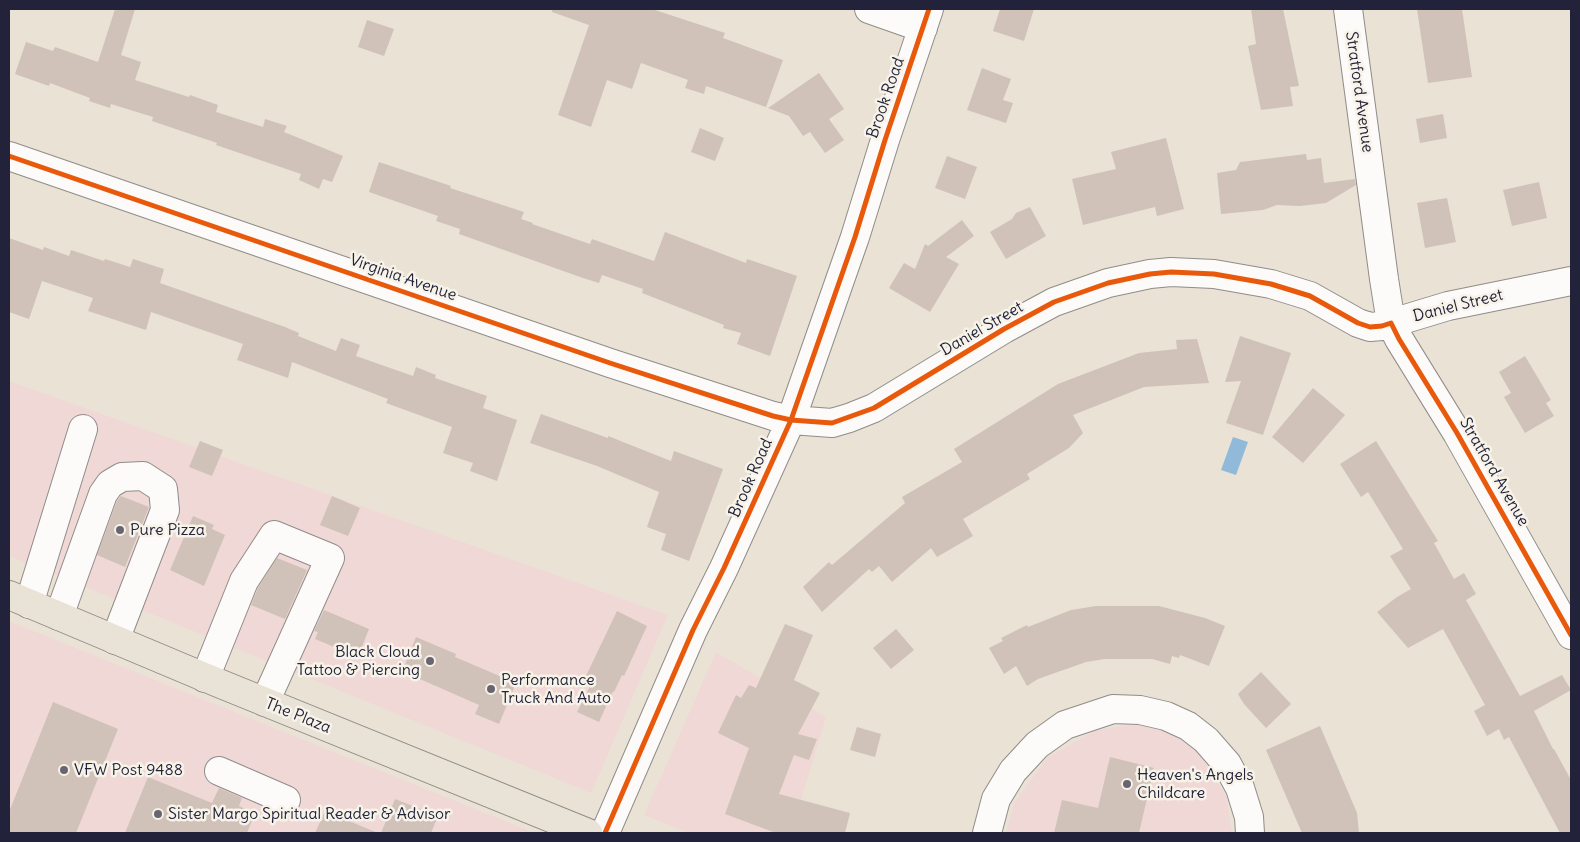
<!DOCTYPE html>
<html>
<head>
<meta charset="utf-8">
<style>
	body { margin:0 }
	#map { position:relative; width:1580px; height:842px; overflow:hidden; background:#eae2d4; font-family:Delius,sans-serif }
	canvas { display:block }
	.frame { position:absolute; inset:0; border:10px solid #22223b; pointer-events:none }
</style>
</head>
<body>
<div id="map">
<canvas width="1580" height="842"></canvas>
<div class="frame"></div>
</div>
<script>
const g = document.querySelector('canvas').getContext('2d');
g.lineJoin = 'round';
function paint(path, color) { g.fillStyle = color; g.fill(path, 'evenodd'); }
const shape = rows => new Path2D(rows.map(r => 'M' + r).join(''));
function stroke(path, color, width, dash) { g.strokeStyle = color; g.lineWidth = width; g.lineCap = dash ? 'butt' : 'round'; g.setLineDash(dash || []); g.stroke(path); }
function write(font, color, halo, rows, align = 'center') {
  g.font = font + ' Delius,sans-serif'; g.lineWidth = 5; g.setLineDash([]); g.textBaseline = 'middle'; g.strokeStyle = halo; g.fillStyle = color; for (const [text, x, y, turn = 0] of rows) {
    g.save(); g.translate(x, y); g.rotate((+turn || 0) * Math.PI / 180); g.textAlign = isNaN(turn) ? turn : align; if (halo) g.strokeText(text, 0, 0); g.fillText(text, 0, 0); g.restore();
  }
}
const built = shape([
	[9,381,668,615,591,793,9,556],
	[9,621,535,833,9,833],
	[716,652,826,717,791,833,689,833,644,815],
	[1146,723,1172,730,1194,745,1226,796,1232,833,1006,833,1014,803,1047,758,1096,730]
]);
const water = shape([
	[1233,437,1248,442,1236,475,1221,470]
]);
const building = shape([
	[115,9,135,9,121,55,141,62,135,80,189,97,190,95,218,105,216,112,263,127,265,119,287,126,284,132,343,156,332,182,323,179,319,189,299,180,301,174,216,145,217,143,152,121,153,117,111,104,110,108,89,101,90,98,50,83,49,86,15,74,26,42,53,51,55,47,98,62],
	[552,9,652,9,725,33,723,38,783,60,766,107,706,86,704,94,685,88,688,80,641,63,632,89,607,80,591,127,558,115,589,25,552,12],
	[1000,9,1034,9,1024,41,993,31],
	[1251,9,1283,9,1299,86,1290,87,1293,106,1261,110,1248,46,1256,44],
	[1417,9,1462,9,1472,77,1428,83],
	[367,20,394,29,384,56,358,47],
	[982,68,1011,79,1003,100,1013,103,1006,123,967,110],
	[819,73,844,109,829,119,844,140,825,153,810,132,803,136,789,116,768,108],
	[1443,114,1447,138,1420,143,1416,119],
	[700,128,724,138,715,161,691,152],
	[1166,138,1184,209,1157,216,1155,207,1083,225,1072,179,1116,169,1111,152],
	[1306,154,1307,160,1321,158,1324,183,1355,179,1356,185,1326,203,1300,206,1277,205,1263,210,1221,214,1217,173,1236,170,1240,162],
	[947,156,977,167,965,199,935,188],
	[379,162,451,186,450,188,524,212,521,219,533,223,532,224,590,244,592,239,654,261,665,232,746,263,747,259,797,276,770,356,737,344,741,333,723,328,724,325,642,293,643,289,602,275,599,283,583,278,459,234,460,229,436,221,438,216,369,192],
	[1539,182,1547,218,1512,226,1503,190],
	[1447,198,1456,242,1425,248,1417,203],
	[1030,207,1046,236,1006,259,990,232,1012,219,1016,213],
	[962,220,974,236,946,257,959,264,930,312,889,288,904,263,915,269,925,244,928,246],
	[9,238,43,250,44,247,69,256,71,250,104,261,105,259,130,267,133,259,164,269,160,283,285,327,299,333,298,336,336,351,341,338,360,345,356,356,413,376,416,367,436,375,435,378,487,396,483,408,517,420,497,481,470,471,473,463,443,453,452,427,386,403,388,399,292,362,288,378,237,360,243,344,151,312,146,330,88,311,93,298,42,281,29,319,9,312],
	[1240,336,1291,353,1263,435,1226,423,1241,381,1225,382],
	[1197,339,1209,383,1144,387,1073,415,1083,433,1069,448,1027,474,1030,479,963,519,973,536,937,557,931,548,892,582,879,566,872,572,869,569,822,612,803,587,829,562,832,565,905,503,902,497,962,462,954,449,1058,384,1139,353,1177,349,1176,340],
	[1525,356,1551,400,1546,403,1554,416,1525,433,1504,397,1511,393,1499,372],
	[1313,388,1345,415,1303,463,1272,437],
	[541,414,608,438,608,436,671,461,674,451,723,469,689,561,661,550,666,534,647,527,659,492,597,466,530,443],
	[200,441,223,450,212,476,189,467],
	[1376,441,1438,541,1434,543,1454,579,1464,573,1476,594,1466,600,1520,696,1562,675,1571,690,1534,711,1553,749,1554,749,1571,780,1571,833,1560,833,1509,737,1504,740,1499,729,1487,736,1474,711,1485,705,1443,629,1408,648,1377,612,1397,597,1411,589,1390,556,1403,549,1368,492,1361,497,1340,464],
	[121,496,149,507,125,567,97,555,117,501],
	[332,496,360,508,348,536,320,525],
	[193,516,214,525,212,529,225,535,204,586,170,570],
	[277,558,307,570,285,619,251,605,258,588],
	[1096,606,1159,606,1205,618,1225,626,1209,666,1180,655,1179,658,1172,656,1170,664,1152,659,1105,659,1086,662,1038,679,1027,686,1016,666,1004,674,989,648,1003,641,1001,638,1027,625,1028,627,1071,610],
	[324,610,369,629,358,657,315,639,318,632,314,631],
	[617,611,647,626,624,676,622,675,614,692,613,691,599,722,577,712,592,682,585,678],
	[785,624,813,635,794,680,820,693,798,734,817,739,809,760,794,755,779,794,850,813,845,833,776,833,725,814,749,748,718,733,736,695,741,698,749,685,756,688],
	[896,629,914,650,891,669,873,648],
	[416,637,456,654,455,657,516,683,499,724,475,714,479,705,413,676,415,672,404,667],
	[1261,672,1291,704,1266,728,1244,704,1238,694],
	[53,702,118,729,76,833,9,833,9,812],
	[1320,726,1357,813,1359,833,1302,833,1266,750],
	[857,727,881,734,875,757,850,750],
	[1110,757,1154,768,1139,833,1054,833,1062,800,1098,808],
	[148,777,212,803,219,788,242,798,239,806,255,813,247,833,125,833],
	[395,799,438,816,431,833,381,833],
	[325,811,378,833,315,833]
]);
const minor = shape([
	[869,9,923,28],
	[1348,9,1384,279,1391,323,1399,339,1457,433,1571,635],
	[9,156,610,363,773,416,791,420,832,423,849,418,874,408,1004,329,1054,302,1108,283,1150,274,1171,272,1214,274,1271,284,1310,296,1358,323,1370,327,1382,326,1448,306,1571,281],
	[29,604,83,429],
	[59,616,103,494,110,484,122,477,143,476,163,489,165,510,115,640],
	[205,678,244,581,274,535,330,558,265,702],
	[219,771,286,800],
	[605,833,693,630,724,568,791,420,855,237,885,140,929,9],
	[987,833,996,799,1013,771,1037,745,1065,725,1113,709,1140,710,1166,716,1188,726,1206,740,1227,764,1240,788,1249,817,1250,833]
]);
const major = shape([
	[9,595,216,682,588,833]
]);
const cycleway = shape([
	[9,156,610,363,773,416,791,420,832,423,874,408,1004,329,1054,302,1108,283,1150,274,1171,272,1214,274,1271,284,1310,296,1358,323,1370,327,1382,326,1391,323,1399,339,1457,433,1571,635],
	[605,833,693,630,724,568,791,420,855,237,885,140,929,9]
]);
const markers = [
	[120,530,5,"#686571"],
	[430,661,5,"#686571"],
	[491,689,5,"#686571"],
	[64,770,5,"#686571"],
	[1127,784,5,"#686571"],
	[158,814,5,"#686571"]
];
const streetNames = [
	["Stratford Avenue",1359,92,82],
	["Brook Road",886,98,-71],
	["Virginia Avenue",403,278,19],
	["Daniel Street",1458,306,-14],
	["Daniel Street",982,329,-30],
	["Stratford Avenue",1494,472,60],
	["Brook Road",751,478,-66],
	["The Plaza",298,716,22]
];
const poiNames = [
	["Pure Pizza",130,530],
	["Black Cloud",420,652,"right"],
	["Tattoo & Piercing",420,670,"right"],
	["Performance",501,680],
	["Truck And Auto",501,698],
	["VFW Post 9488",74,770],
	["Heaven's Angels",1137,775],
	["Childcare",1137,793],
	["Sister Margo Spiritual Reader & Advisor",168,814]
];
paint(built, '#f0d8d7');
paint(water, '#91bada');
paint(building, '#d0c2b8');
stroke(minor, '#908c89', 30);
stroke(major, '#908c89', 30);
stroke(minor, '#fcfbf9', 28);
stroke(major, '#e9e2d6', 28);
stroke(cycleway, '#e8590c', 5);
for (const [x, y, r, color] of markers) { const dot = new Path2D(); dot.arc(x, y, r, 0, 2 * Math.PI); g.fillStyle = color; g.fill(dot); stroke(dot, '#f7f3e8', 2); }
write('16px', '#22223b', '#f7f3e8', streetNames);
write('16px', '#22223b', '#f7f3e8', poiNames, 'left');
</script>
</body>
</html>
